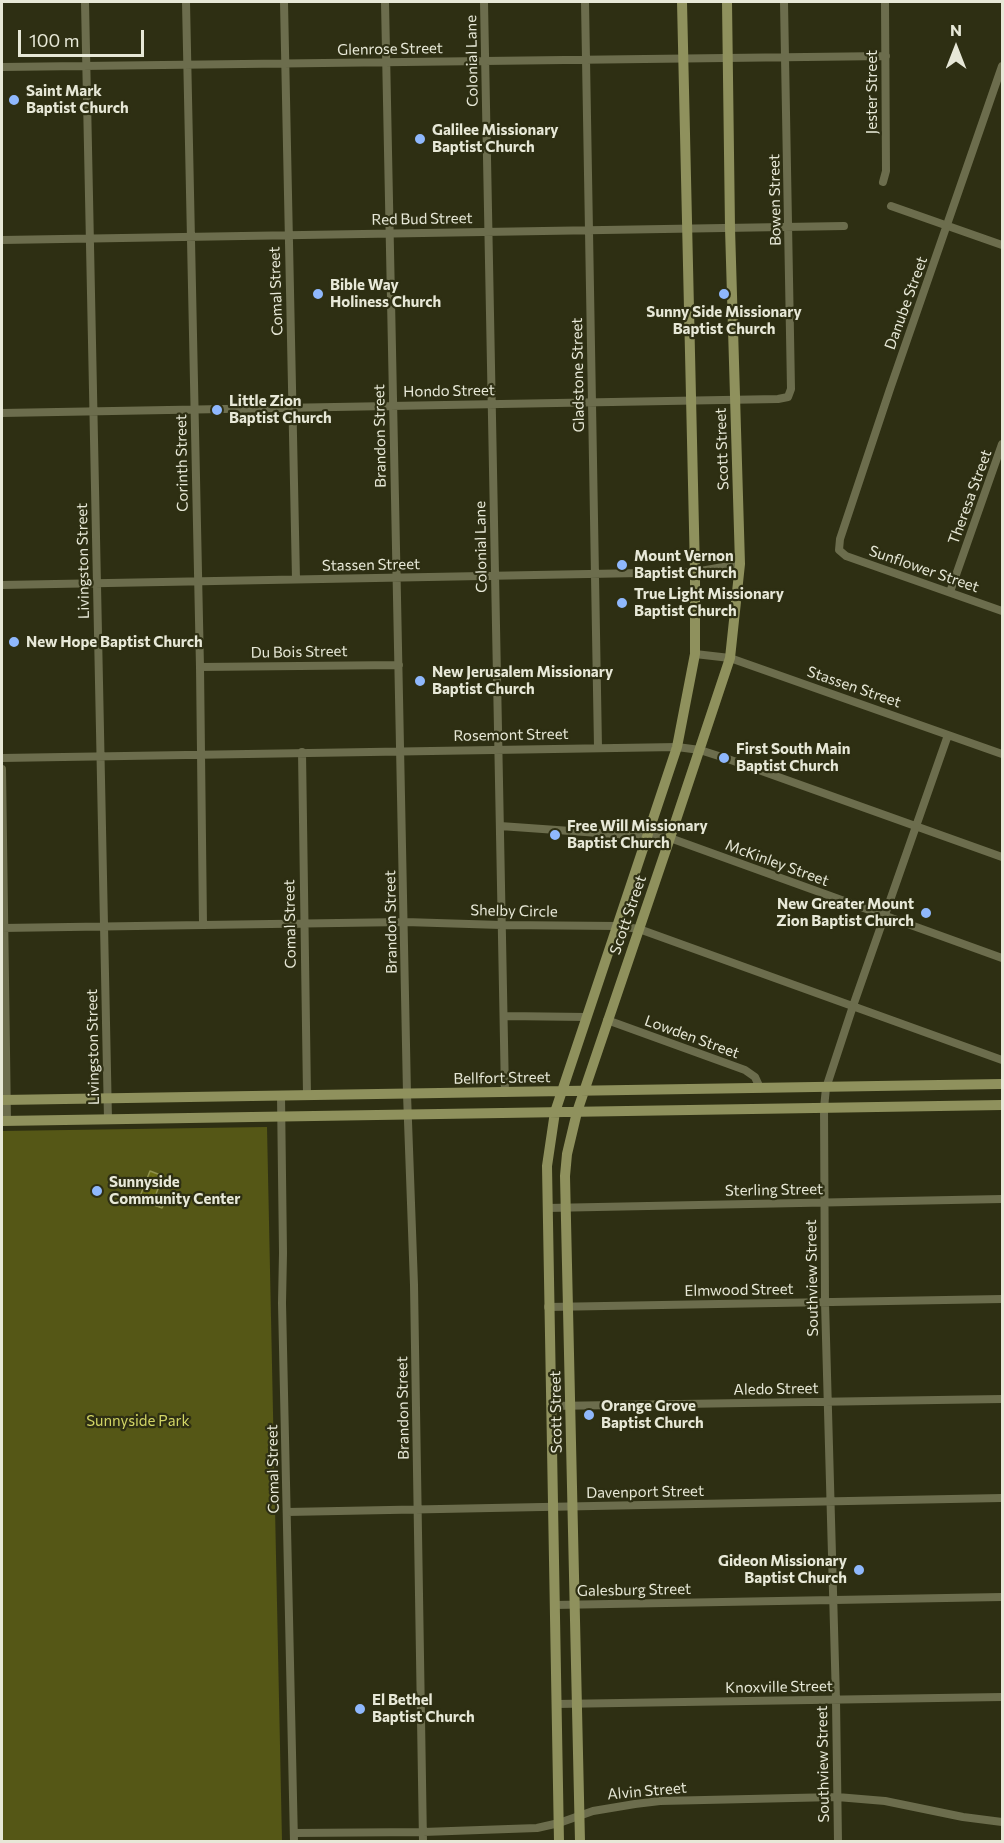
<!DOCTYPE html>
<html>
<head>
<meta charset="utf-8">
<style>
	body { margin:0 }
	#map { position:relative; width:1004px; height:1843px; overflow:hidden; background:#2e2f13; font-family:Commissioner,sans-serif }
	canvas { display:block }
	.frame { position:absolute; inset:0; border:3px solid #e7e8d7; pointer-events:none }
	.north { position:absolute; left:926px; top:18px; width:60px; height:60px; -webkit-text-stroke:4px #2e2f13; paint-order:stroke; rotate:0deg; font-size:16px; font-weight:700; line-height:24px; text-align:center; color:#e7e8d7 }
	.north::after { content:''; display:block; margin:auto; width:21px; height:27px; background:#e7e8d7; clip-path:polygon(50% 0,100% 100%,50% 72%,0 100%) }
	.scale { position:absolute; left:18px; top:30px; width:126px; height:27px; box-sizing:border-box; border:3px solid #e7e8d7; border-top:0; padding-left:8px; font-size:18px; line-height:21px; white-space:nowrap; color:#e7e8d7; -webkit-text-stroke:4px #2e2f13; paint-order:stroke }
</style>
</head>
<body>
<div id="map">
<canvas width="1004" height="1843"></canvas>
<div class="frame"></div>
<div class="north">N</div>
<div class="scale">100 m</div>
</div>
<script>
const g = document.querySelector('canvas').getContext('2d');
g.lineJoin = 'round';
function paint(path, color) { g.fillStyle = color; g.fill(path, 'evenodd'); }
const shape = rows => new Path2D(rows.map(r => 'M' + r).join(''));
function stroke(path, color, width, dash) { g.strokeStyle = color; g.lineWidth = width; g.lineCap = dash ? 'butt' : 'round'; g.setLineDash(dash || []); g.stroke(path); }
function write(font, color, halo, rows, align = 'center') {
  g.font = font + ' Commissioner,sans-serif'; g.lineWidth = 4.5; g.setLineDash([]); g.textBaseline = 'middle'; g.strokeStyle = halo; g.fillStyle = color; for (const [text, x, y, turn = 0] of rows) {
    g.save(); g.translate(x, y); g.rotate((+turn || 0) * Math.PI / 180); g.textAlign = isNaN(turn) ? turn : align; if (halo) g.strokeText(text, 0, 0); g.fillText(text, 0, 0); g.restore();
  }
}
const green = shape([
	[267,1127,282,1841,2,1841,2,1131]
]);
const water = shape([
	[150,1171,163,1176,156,1194,166,1198,162,1208,139,1199,150,1171]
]);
const street = shape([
	[85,2,108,1119],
	[186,2,200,667,203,925],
	[284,2,296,579],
	[385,2,407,1094,414,1285,423,1842],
	[484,2,505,1093],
	[585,2,598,747],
	[1002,66,890,389,840,539,839,550,846,556,1002,611],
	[2,67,886,56],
	[883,182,886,171,885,2],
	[891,206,1002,245],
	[2,240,844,226],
	[2,413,778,399,788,397,791,389,784,2],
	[2,585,695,572,740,564],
	[950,592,1002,444],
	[695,654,730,658,1002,754],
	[200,667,399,665],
	[302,752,307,1095],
	[2,758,677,747,700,750,728,759,1002,857],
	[2,769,7,1121],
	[500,826,670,838,1002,958],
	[2,928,405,922,501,925,618,926,639,929,1002,1060],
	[504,1016,587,1017],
	[607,1020,745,1070,755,1077,760,1088],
	[281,1096,283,1253,282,1303,294,1842],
	[547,1208,1002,1199],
	[548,1307,1002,1299],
	[551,1406,1002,1399],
	[287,1512,1002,1498],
	[554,1605,1002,1597],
	[556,1704,1002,1697],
	[294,1833,423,1832,537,1828,559,1823,593,1811,635,1804,660,1801,837,1797,885,1801,963,1817,1002,1822],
	[838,1842,836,1700,825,1302,824,1108,826,1088,853,1006,948,735]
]);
const secondary = shape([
	[2,1100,1002,1084],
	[2,1121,1002,1105],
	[559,1842,547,1166,555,1112,677,747,695,654,695,572,682,2],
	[580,1842,565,1176,567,1154,577,1112,670,838,730,658,740,564,730,228,727,2]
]);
const markers = [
	[14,100,6,"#8fb8fd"],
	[420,139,6,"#8fb8fd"],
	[318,294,6,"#8fb8fd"],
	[724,294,6,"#8fb8fd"],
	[217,410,6,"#8fb8fd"],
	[622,565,6,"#8fb8fd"],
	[622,603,6,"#8fb8fd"],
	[14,642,6,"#8fb8fd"],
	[420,681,6,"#8fb8fd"],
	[724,758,6,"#8fb8fd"],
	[555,835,6,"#8fb8fd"],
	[926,913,6,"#8fb8fd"],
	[97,1191,6,"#8fb8fd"],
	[589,1415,6,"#8fb8fd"],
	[859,1570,6,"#8fb8fd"],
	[360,1709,6,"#8fb8fd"]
];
const streetNames = [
	["Glenrose Street",390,49,-1],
	["Colonial Lane",472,61,-91],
	["Jester Street",872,92,-90],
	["Bowen Street",775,200,-91],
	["Red Bud Street",422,219,-1],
	["Comal Street",276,291,-92],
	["Danube Street",906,303,-70],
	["Gladstone Street",578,375,-91],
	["Hondo Street",449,391,-1],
	["Brandon Street",380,436,-91],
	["Scott Street",722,449,-92],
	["Corinth Street",182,463,-91],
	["Theresa Street",970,497,-70],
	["Colonial Lane",481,547,-91],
	["Livingston Street",83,561,-91],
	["Stassen Street",371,565,-1],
	["Sunflower Street",924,569,19],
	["Du Bois Street",299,652,-1],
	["Stassen Street",854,687,19],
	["Rosemont Street",511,735,-1],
	["McKinley Street",777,863,20],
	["Shelby Circle",514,911,1],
	["Scott Street",628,915,-71],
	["Brandon Street",391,922,-91],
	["Comal Street",290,924,-91],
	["Lowden Street",692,1037,20],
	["Livingston Street",93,1047,-91],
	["Bellfort Street",502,1078,-1],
	["Sterling Street",774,1190,-1],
	["Southview Street",812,1278,-91],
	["Elmwood Street",739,1290,-1],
	["Aledo Street",776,1389,-1],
	["Brandon Street",403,1408,-91],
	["Scott Street",556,1412,-91],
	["Comal Street",273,1469,-91],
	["Davenport Street",645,1492,-1],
	["Galesburg Street",634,1590,-1],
	["Knoxville Street",779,1687,-1],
	["Southview Street",823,1764,-91],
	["Alvin Street",647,1791,-5]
];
const poiNames = [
	["Saint Mark",26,91],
	["Baptist Church",26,108],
	["Galilee Missionary",432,130],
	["Baptist Church",432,147],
	["Bible Way",330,285],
	["Holiness Church",330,302],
	["Sunny Side Missionary",724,312,"center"],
	["Baptist Church",724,329,"center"],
	["Little Zion",229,401],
	["Baptist Church",229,418],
	["Mount Vernon",634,556],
	["Baptist Church",634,573],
	["True Light Missionary",634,594],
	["Baptist Church",634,611],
	["New Hope Baptist Church",26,642],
	["New Jerusalem Missionary",432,672],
	["Baptist Church",432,689],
	["First South Main",736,749],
	["Baptist Church",736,766],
	["Free Will Missionary",567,826],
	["Baptist Church",567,843],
	["New Greater Mount",914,904,"right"],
	["Zion Baptist Church",914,921,"right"],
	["Sunnyside",109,1182],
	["Community Center",109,1199],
	["Orange Grove",601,1406],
	["Baptist Church",601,1423],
	["Gideon Missionary",847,1561,"right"],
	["Baptist Church",847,1578,"right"],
	["El Bethel",372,1700],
	["Baptist Church",372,1717]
];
const parkNames = [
	["Sunnyside Park",138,1421]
];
paint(green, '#555716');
paint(water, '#6b6d13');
stroke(water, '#90924e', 1.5);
stroke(street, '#6c6d4d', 8);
stroke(secondary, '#8f915d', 10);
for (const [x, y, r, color] of markers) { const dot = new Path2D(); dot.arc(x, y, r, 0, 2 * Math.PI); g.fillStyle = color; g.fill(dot); stroke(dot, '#2e2f13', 2); }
write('15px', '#e7e8d7', '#2e2f13', streetNames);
write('bold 15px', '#e7e8d7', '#2e2f13', poiNames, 'left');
write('15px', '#d2d565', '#2e2f13', parkNames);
</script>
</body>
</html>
